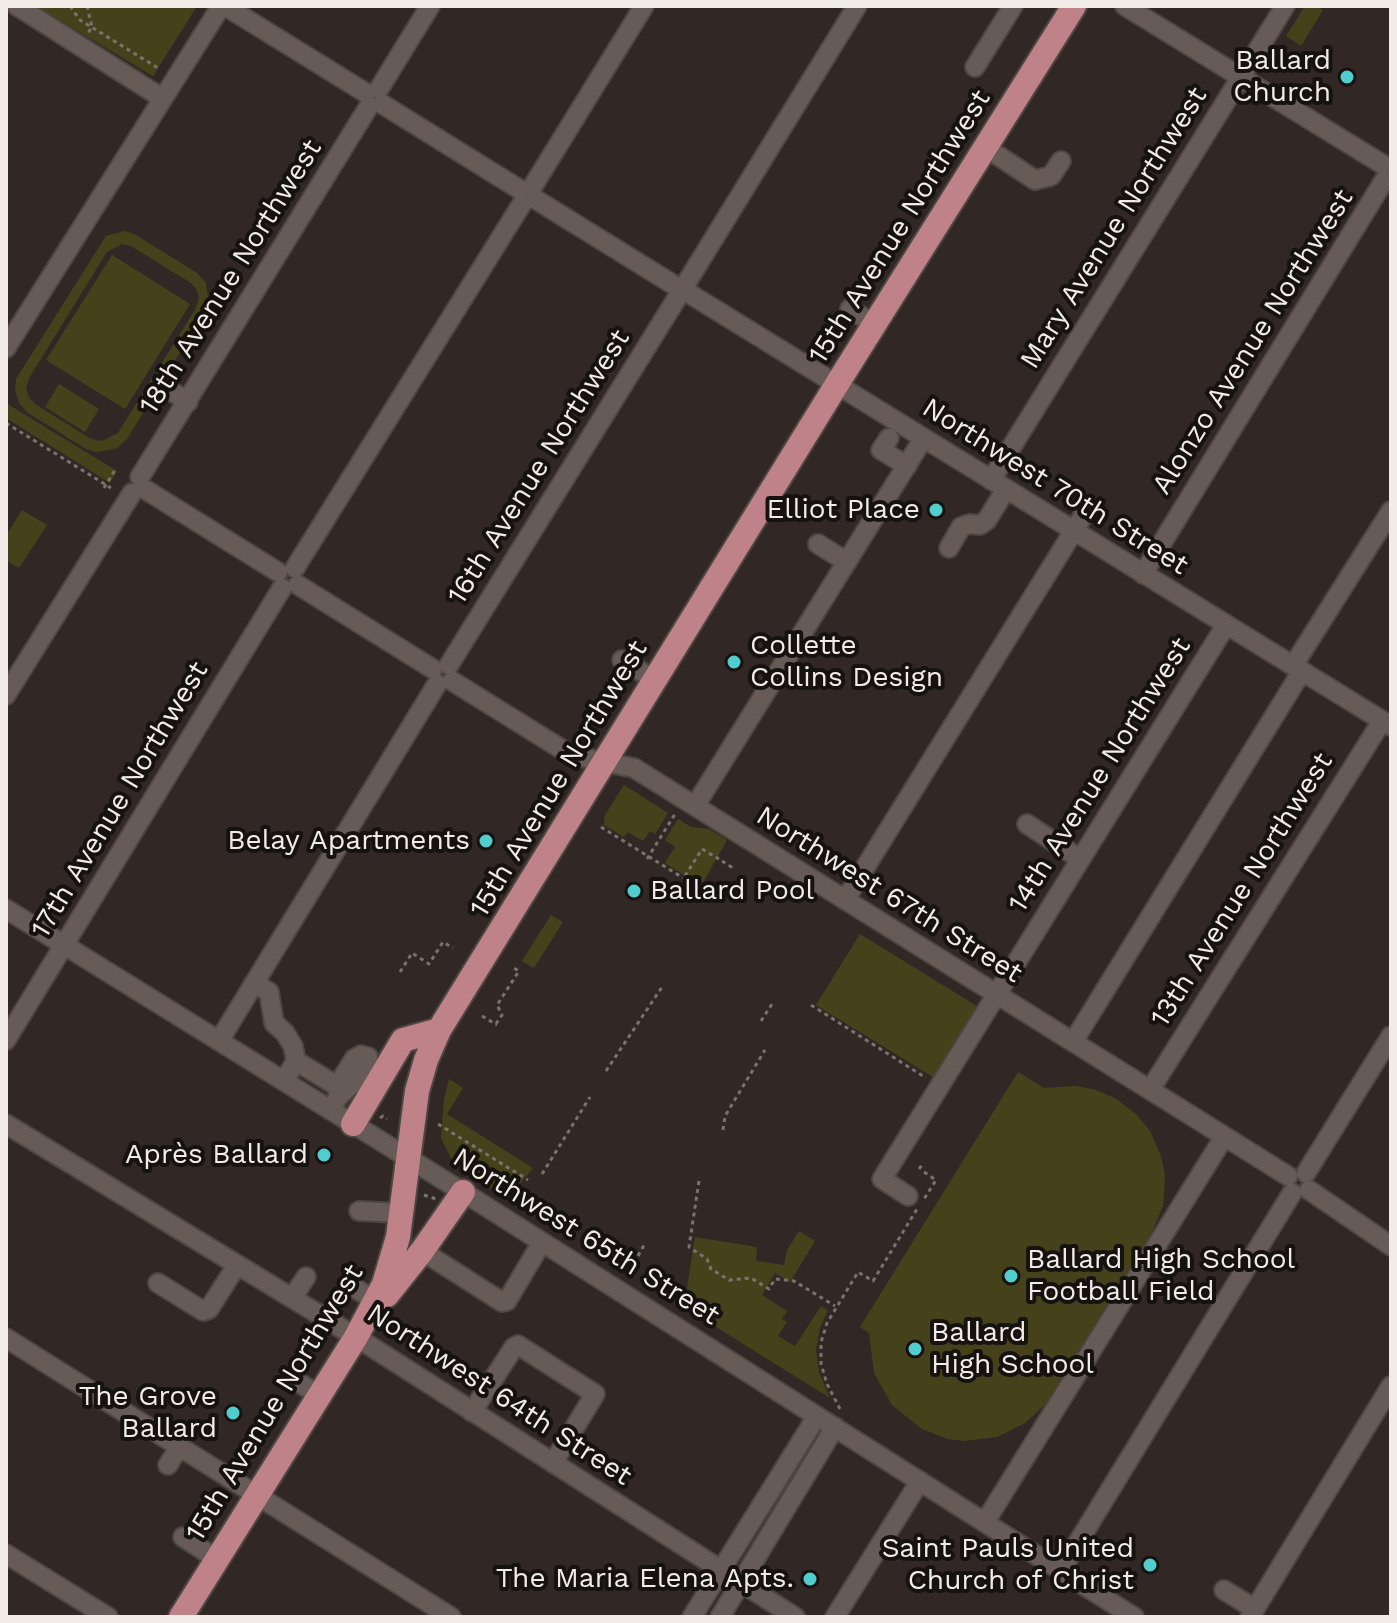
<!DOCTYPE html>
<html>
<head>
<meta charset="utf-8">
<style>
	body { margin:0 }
	#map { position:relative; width:1397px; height:1623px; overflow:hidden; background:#312825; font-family:"Work Sans",sans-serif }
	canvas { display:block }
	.frame { position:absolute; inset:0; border:8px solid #f2ece9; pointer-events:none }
</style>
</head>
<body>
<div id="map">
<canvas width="1397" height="1623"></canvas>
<div class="frame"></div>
</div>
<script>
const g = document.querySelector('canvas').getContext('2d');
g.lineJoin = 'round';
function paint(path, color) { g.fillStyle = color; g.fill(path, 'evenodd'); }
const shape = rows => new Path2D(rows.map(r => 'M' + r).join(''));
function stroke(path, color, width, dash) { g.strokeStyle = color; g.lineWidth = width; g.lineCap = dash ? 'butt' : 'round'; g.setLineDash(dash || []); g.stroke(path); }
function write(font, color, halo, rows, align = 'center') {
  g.font = font + ' "Work Sans",sans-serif'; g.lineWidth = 8; g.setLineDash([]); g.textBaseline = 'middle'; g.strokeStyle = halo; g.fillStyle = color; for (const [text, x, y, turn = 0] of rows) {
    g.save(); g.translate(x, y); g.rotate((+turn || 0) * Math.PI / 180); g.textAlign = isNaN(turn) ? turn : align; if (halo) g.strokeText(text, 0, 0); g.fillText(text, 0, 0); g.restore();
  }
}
const green = shape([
	[36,6,197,6,153,76],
	[1305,6,1316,6,1323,10,1301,46,1286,36],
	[125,231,136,235,197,273,206,283,209,305,127,439,117,448,97,452,86,449,28,413,19,403,15,389,16,379,99,247,106,236],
	[122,244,131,246,191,283,197,290,199,299,196,308,118,433,102,441,91,439,35,404,29,397,26,389,29,378,107,252],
	[112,255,190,304,125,409,46,360],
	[59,384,99,409,85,432,45,407],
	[6,403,117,471,110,483,6,418],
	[22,510,47,525,19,568,6,560,6,536],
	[624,785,668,813,655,834,650,831,643,841,628,832,624,837,604,825,605,815],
	[678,819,691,827,709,829,727,840,701,886,665,863,675,847,665,840],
	[551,915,563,922,534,968,522,961],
	[860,934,980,1008,936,1079,816,1005],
	[1018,1072,1044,1088,1076,1086,1096,1090,1115,1098,1137,1115,1150,1131,1161,1156,1165,1175,1163,1206,1151,1234,1044,1406,1025,1423,997,1437,963,1441,948,1439,922,1429,892,1405,874,1373,869,1333,860,1327],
	[449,1079,463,1088,447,1114,533,1168,507,1199,454,1164,441,1138,444,1099],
	[799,1231,815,1241,790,1282,775,1273,762,1295,787,1311,782,1319,787,1322,778,1336,795,1346,821,1306,828,1310,820,1328,816,1350,819,1372,830,1398,684,1307,695,1237,757,1247,756,1261,784,1265,787,1250]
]);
const path = shape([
	[70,6,80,20,158,68],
	[87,6,92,27,88,33],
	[6,423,111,488],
	[104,488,115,470],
	[601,827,701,889],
	[787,842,791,837],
	[647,859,675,814],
	[722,861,733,868],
	[685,876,702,849,719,859],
	[400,972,412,953,429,964,443,942,453,948],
	[811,1005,926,1078],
	[482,1016,497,1025],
	[761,1021,774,1001],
	[496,1024,502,1015,497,1005,519,971,512,967],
	[606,1071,662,987],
	[380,1118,383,1116,387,1119],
	[438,1124,528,1180],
	[723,1130,725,1116,765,1050],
	[919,1169,922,1165],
	[924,1172,936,1180,924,1199],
	[542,1174,590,1097],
	[699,1181,689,1247,707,1259,711,1269,729,1280,751,1278,769,1289,775,1279,794,1281,835,1306],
	[424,1195,436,1199],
	[638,1256,644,1245],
	[840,1409,827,1384,821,1364,821,1342,827,1323,858,1272,873,1281,917,1209]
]);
const minor = shape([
	[17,6,162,98],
	[1125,6,1382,164],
	[230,9,366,93],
	[975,67,1013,6],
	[379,89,430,6],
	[382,104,519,189],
	[985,147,1035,180,1051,176,1061,161],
	[533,186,644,6],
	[535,199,674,285],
	[687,282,857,6],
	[690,294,1391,726],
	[850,309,874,324],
	[6,348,218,11],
	[168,389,188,402],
	[889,438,881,450,907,466],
	[140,477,369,106],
	[991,480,1285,6],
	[146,490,278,572],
	[818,544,847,562],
	[949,548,961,527,969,524,980,525,987,520,1006,489],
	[295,568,523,202],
	[1143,574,1385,179],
	[298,585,433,669],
	[622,660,655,680],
	[449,665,677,298],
	[1293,666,1391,511],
	[452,681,571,755,634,768,1288,1176],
	[6,695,132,493],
	[695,806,923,439],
	[1027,824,1080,859],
	[845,900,1083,516],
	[6,909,463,1192,1134,1617],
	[254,983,269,992,274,1023,285,1033,293,1046,296,1061,284,1081],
	[6,1040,282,588],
	[219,1041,437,684],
	[1073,1042,1302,671],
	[296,1061,337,1086],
	[1150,1090,1382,721],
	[330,1110,339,1096,337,1086,354,1059,361,1055,368,1057,369,1069,339,1096],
	[6,1124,356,1337,795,1617],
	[1306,1173,1391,1036],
	[1309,1190,1391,1246],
	[908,1196,882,1179,1226,625],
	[359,1211,400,1213],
	[422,1251,502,1302,507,1301,542,1242],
	[158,1283,203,1311,209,1309,237,1265],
	[348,1284,376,1301],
	[292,1298,306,1277],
	[6,1338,451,1617],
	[293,1379,320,1396],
	[472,1412,514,1347,518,1345,595,1394,553,1463],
	[168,1465,180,1446],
	[985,1522,1224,1137],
	[183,1537,218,1560],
	[6,1554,108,1617],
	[1061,1570,1292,1193],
	[1224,1590,1255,1609],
	[692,1617,817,1416],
	[720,1617,835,1427],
	[835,1617,920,1481],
	[1250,1617,1391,1386]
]);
const major = shape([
	[353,1124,403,1040,439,1030],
	[387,1295,422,1251,463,1192],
	[181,1617,356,1337,384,1284,398,1237,417,1091,426,1060,439,1030,837,384,1074,6]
]);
const markers = [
	[1347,77,8,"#52cdce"],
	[936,510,8,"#52cdce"],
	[734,662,8,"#52cdce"],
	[486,841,8,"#52cdce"],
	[634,891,8,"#52cdce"],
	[324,1155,8,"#52cdce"],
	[1011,1276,8,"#52cdce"],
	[915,1349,8,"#52cdce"],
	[233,1413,8,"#52cdce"],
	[1150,1565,8,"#52cdce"],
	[810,1579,8,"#52cdce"]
];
const poiNames = [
	["Ballard",1331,61],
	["Church",1331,93],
	["Elliot Place",920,510],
	["Collette",750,646,"left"],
	["Collins Design",750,678,"left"],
	["Belay Apartments",470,841],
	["Ballard Pool",650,891,"left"],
	["Après Ballard",308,1155],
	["Ballard High School",1027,1260,"left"],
	["Football Field",1027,1292,"left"],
	["Ballard",931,1333,"left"],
	["High School",931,1365,"left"],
	["The Grove",217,1397],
	["Ballard",217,1429],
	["Saint Pauls United",1134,1549],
	["Church of Christ",1134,1581],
	["The Maria Elena Apts.",794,1579]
];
const streetNames = [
	["15th Avenue Northwest",900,227,-58],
	["Mary Avenue Northwest",1114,228,-58],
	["18th Avenue Northwest",231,277,-58],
	["Alonzo Avenue Northwest",1253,342,-58],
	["16th Avenue Northwest",539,467,-58],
	["Northwest 70th Street",1055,487,32],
	["14th Avenue Northwest",1100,775,-58],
	["15th Avenue Northwest",559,779,-59],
	["17th Avenue Northwest",120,800,-59],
	["13th Avenue Northwest",1242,890,-58],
	["Northwest 67th Street",889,895,32],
	["Northwest 65th Street",586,1237,32],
	["Northwest 64th Street",499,1395,33],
	["15th Avenue Northwest",275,1403,-59]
];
paint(green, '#45421b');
stroke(minor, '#4d4643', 22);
stroke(major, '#4d4643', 28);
stroke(path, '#7a726f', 3, [4, 4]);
stroke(minor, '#665b57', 18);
stroke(major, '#bf8288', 24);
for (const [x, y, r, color] of markers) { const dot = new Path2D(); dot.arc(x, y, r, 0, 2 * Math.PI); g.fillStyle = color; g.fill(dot); stroke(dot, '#161210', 3); }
write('28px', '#f2ece9', '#161210', poiNames, 'right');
write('28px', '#f2ece9', '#161210', streetNames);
</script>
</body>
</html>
